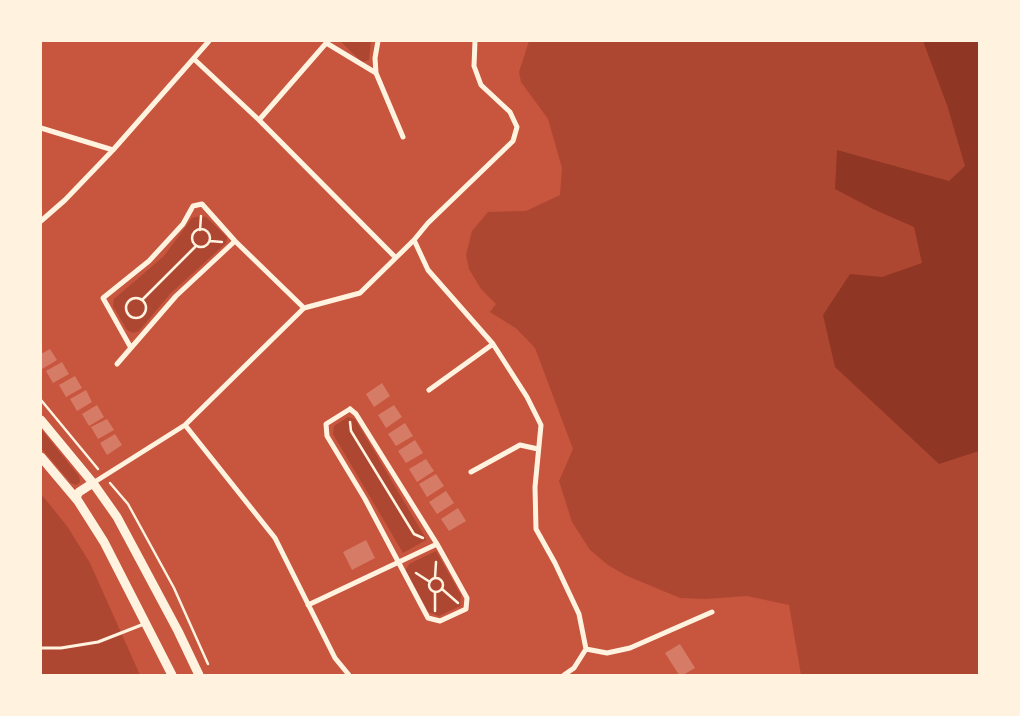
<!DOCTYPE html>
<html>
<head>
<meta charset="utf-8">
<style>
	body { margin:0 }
	#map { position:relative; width:1020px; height:716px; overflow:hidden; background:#c8553d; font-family:Mulish,sans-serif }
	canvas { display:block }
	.frame { position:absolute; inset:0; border:42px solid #fff3e0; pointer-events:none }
</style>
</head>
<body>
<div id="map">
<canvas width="1020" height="716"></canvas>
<div class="frame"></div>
</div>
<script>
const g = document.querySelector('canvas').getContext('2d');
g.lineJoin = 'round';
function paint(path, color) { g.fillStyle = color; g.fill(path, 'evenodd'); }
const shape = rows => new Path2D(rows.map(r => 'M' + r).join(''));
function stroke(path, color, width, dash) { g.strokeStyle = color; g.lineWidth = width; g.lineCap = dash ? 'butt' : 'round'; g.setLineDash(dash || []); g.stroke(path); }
const green = shape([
	[340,41,371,41,369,60,362,62],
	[529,41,979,41,979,675,801,675,789,605,747,596,705,599,680,598,625,575,608,565,590,550,572,522,559,481,573,449,535,348,517,329,490,312,496,304,481,289,469,269,466,255,472,231,488,212,526,211,560,195,562,168,548,119,521,82,519,72],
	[201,216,206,217,227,237,226,243,170,294,139,331,133,333,127,330,113,306,114,299,164,256,192,218],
	[348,417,355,419,425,537,426,540,403,553,333,434,334,426],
	[41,429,79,476,80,482,76,485,71,483,41,448],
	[41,494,67,526,90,563,140,675,41,675],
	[436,551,461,595,460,606,439,616,428,612,405,571,409,564]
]);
const water = shape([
	[923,41,979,41,979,451,939,464,835,367,823,315,850,274,882,277,922,263,914,227,873,209,835,189,837,150,949,181,965,166,947,105]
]);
const building = shape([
	[50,349,57,360,42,369,41,354],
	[62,362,69,374,53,383,46,371],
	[75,376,82,388,66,397,59,385],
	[382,383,390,396,374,407,366,394],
	[86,390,92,402,77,411,70,399],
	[97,405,104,417,89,426,82,414],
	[394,405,402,417,386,428,378,415],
	[107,419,114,430,98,439,91,427],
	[405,423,413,436,396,446,388,434],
	[115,434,122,445,107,455,100,443],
	[415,440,423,453,406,463,398,451],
	[426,459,434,471,417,482,409,469],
	[436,474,444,486,427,497,419,484],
	[446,491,454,503,437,514,429,502],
	[458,508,466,521,449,531,441,519],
	[366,540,375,558,352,570,343,552],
	[680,644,695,668,683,675,679,675,665,653]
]);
const path = shape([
	'192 238a9 9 0 1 1 18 0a9 9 0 1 1-18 0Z',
	[200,230,201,216],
	[210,241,222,242],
	'126 308a10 10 0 1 1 20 0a10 10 0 1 1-20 0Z',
	[142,300,196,246],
	[41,400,98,469],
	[350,422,351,431,414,534,423,538],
	[110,483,128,504,174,588,208,664],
	[416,573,430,582],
	'429 585a7 7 0 1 1 14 0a7 7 0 1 1-14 0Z',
	[435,578,436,562],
	[442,589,458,603],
	[435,611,435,592]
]);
const service = shape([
	[41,648,61,648,98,642,144,624]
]);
const minor = shape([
	[378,41,375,58,376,73,403,137],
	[475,41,474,66,481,85,510,112,517,127,513,141,428,223,414,240,428,270,493,344,527,397,541,425,535,487,536,529,555,563,579,614,586,649],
	[328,44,376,73],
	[194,59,259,120,395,257],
	[259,120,328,41],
	[41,128,113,150],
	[41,221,65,200,113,150,209,41],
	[131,348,103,298,149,261,183,224,193,206,202,204,235,241,304,308],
	[117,364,176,296,235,241],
	[429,390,493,344],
	[350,409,356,414,437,544,467,598,466,609,440,621,428,618,365,499,327,436,326,424,350,409],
	[185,425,275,538,335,658,349,675],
	[471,472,520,445,538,449],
	[93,483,185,425,304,308,360,293,414,240],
	[308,605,437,544],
	[586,649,607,653,630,648,712,612],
	[564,675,574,668,586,649]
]);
const secondary = shape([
	[41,420,93,483,117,517,178,631,199,675],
	[41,457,78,501,104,542,172,675],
	[78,501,76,497,79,492,93,483]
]);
paint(green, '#ae4732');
paint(water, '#8f3625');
paint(building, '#d67c66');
stroke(path, '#fff3e0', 2.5);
stroke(service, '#fff3e0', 3);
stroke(minor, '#fff3e0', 5);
stroke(secondary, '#fff3e0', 9);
</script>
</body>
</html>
